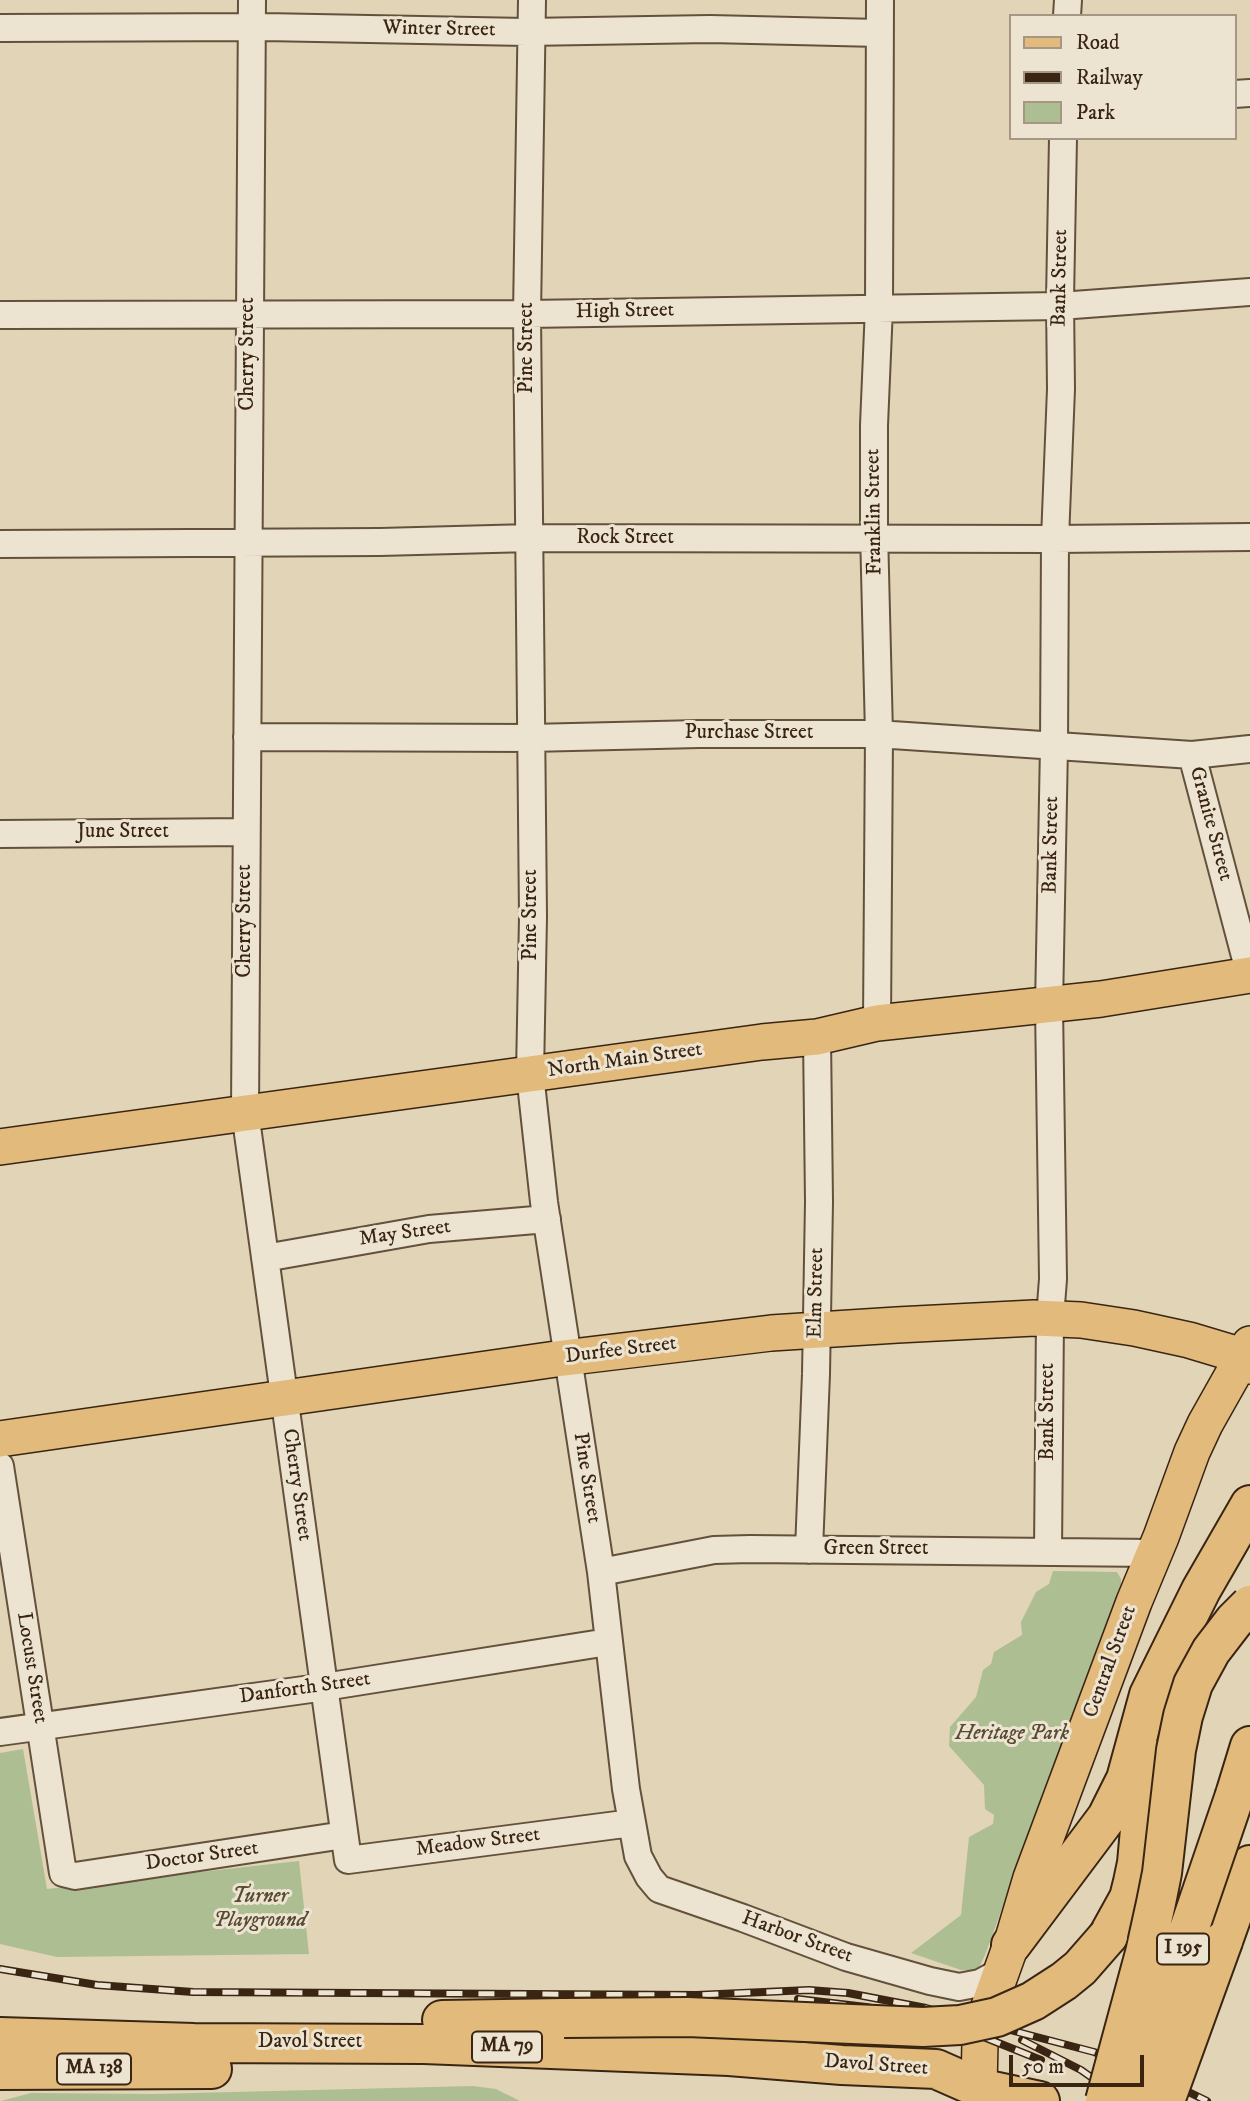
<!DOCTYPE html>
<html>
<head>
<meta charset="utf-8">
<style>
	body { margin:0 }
	#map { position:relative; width:1250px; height:2101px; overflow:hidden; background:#e2d4b7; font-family:"IM FELL DW Pica",serif }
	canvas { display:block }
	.legend { position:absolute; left:1009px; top:14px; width:228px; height:126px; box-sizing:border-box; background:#ece3d0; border:2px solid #a59784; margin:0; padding:9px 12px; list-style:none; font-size:21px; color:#3a2513 }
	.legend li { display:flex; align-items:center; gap:14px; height:35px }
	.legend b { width:35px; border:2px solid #a59784 }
	.scale { position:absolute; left:1009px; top:2055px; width:135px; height:32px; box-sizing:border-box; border:4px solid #3a2513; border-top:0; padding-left:9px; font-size:21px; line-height:24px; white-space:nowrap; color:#3a2513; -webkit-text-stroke:5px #ece3d0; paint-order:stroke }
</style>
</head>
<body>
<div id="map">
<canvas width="1250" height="2101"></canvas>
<ul class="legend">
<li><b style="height:9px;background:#e1ba7c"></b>Road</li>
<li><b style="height:9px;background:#3a2513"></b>Railway</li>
<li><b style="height:19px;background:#aebe93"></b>Park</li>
</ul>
<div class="scale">50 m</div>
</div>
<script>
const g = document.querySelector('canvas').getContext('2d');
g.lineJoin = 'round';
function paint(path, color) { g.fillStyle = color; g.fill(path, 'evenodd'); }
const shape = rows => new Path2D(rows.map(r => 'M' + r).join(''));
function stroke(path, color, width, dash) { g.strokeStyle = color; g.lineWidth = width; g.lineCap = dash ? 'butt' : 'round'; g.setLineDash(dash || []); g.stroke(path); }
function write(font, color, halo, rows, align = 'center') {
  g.font = font + ' "IM FELL DW Pica",serif'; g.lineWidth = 6; g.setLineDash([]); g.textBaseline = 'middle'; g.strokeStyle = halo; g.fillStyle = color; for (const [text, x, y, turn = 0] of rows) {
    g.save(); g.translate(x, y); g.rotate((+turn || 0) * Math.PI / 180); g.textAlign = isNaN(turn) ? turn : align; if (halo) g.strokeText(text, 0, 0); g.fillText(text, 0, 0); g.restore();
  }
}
const green = shape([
	[1053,1571,1117,1572,1121,1579,1121,1586,985,1955,978,1970,961,1970,911,1953,961,1915,969,1837,993,1824,994,1815,985,1809,984,1785,949,1746,950,1727,976,1697,983,1670,991,1664,994,1652,1022,1635,1021,1622,1036,1592,1049,1584],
	[23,1749,47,1889,299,1861,309,1954,57,1957,0,1944,0,1753],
	[473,2086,496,2089,520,2101,1,2101,31,2093,154,2094]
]);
const minor = shape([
	[252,0,245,1112,348,1860,632,1823],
	[532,0,527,314,533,917,530,1074,544,1202,601,1572,626,1789,638,1856,649,1877,659,1889,743,1918,846,1957,930,1981,959,1987,980,1983,993,1976,1003,1967],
	[1067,16,1068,0],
	[0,28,264,27,526,32,710,29,879,33],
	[1234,94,1250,93],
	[0,315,527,314,1060,306,1250,292],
	[0,544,380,542,530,538,1055,539,1250,537],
	[247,737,530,738,699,734,877,734,1192,755,1250,749],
	[1192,755,1250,975],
	[0,834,246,832],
	[877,1023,879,734,874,531,874,425,879,307,880,0],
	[265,1258,429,1229,547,1219],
	[0,1466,63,1873,75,1876,344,1835],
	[809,1550,816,1374,819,1202,817,1037],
	[1048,1552,1050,1318,1053,1279,1049,1006,1054,746,1055,539,1061,389,1060,300,1063,138],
	[601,1572,714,1550,750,1549,1154,1553],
	[0,1732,318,1688,608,1642]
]);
const major = shape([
	[0,1147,762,1042,817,1037,877,1023,1101,999,1250,975],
	[0,1439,563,1358,771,1333,897,1325,1034,1318,1081,1320,1134,1328,1189,1340,1229,1352,1250,1366],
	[987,2012,1012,1942,1031,1878,1134,1602,1161,1537,1192,1452,1205,1424,1250,1344],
	[979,2088,980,2042]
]);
const highway = shape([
	[1235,1795,1250,1746],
	[1108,1936,1129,1898,1133,1882,1137,1863,1143,1796,1149,1758],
	[1223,1941,1250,1865],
	[1011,1945,1107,1817,1126,1779,1149,1695,1201,1590,1250,1505],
	[442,2020,564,2018],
	[0,2037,194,2043,424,2044,729,2056,842,2065,936,2069,979,2088,1040,2101],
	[0,2070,212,2069]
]);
const rail = shape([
	[0,1969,97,1985,193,1992,697,1995,809,1990,848,1993,926,2008,1094,2052,1154,2075,1207,2101],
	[798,1999,866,2007,923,2018,986,2038,1041,2060],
	[1022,2040,1081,2070,1125,2101]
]);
const highwayBridge = shape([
	[564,2018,687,2017,923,2027,960,2025,997,2017,1033,2001,1064,1981,1080,1968,1108,1936],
	[1129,2093,1182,1950,1235,1795],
	[1105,2101,1145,1953,1156,1903,1162,1873,1176,1750,1183,1716,1193,1684,1211,1651,1234,1621,1250,1605],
	[1165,2101,1223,1941]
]);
const shields = [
	[1183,1949,52],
	[507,2047,70],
	[94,2069,74]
];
const shieldNames = [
	["I 195",1183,1949],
	["MA 79",507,2047],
	["MA 138",94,2069]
];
const streetNames = [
	["Winter Street",439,30,1],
	["Bank Street",1061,278,-89],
	["High Street",625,312,-1],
	["Pine Street",528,348,-90],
	["Cherry Street",249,354,-90],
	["Franklin Street",875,512,-91],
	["Rock Street",625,539],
	["Purchase Street",749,734],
	["Granite Street",1210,824,75],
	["June Street",123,833],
	["Bank Street",1052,845,-89],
	["Pine Street",532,915,-90],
	["Cherry Street",246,921,-90],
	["North Main Street",625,1061,-8],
	["May Street",405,1234,-8],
	["Elm Street",817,1293,-89],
	["Durfee Street",621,1351,-7],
	["Bank Street",1049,1412,-90],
	["Pine Street",586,1478,81],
	["Cherry Street",296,1485,82],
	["Green Street",876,1550],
	["Central Street",1111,1662,-70],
	["Locust Street",31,1668,81],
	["Danforth Street",305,1689,-8],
	["Meadow Street",478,1843,-7],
	["Doctor Street",202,1857,-8],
	["Harbor Street",797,1938,20],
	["Davol Street",310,2043],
	["Davol Street",876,2066,4]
];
const parkNames = [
	["Heritage Park",1012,1735],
	["Turner",260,1898],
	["Playground",260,1922]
];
paint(green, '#aebe93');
stroke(minor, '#64513c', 30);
stroke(major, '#3a2513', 38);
stroke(highway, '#3a2513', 42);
stroke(minor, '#ece3d0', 26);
stroke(major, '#e1ba7c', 35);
stroke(highway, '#e1ba7c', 38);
stroke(rail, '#3a2513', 8);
stroke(rail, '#ece3d0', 5, [16]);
stroke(highwayBridge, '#3a2513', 42, []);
stroke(highwayBridge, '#e1ba7c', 38);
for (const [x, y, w] of shields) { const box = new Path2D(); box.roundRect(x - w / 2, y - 15.5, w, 31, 5); g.fillStyle = '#ece3d0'; g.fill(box); stroke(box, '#3a2513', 2); }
write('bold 19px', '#3a2513', null, shieldNames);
write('21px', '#3a2513', '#ece3d0', streetNames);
write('italic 21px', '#574b33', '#ece3d0', parkNames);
</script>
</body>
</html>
